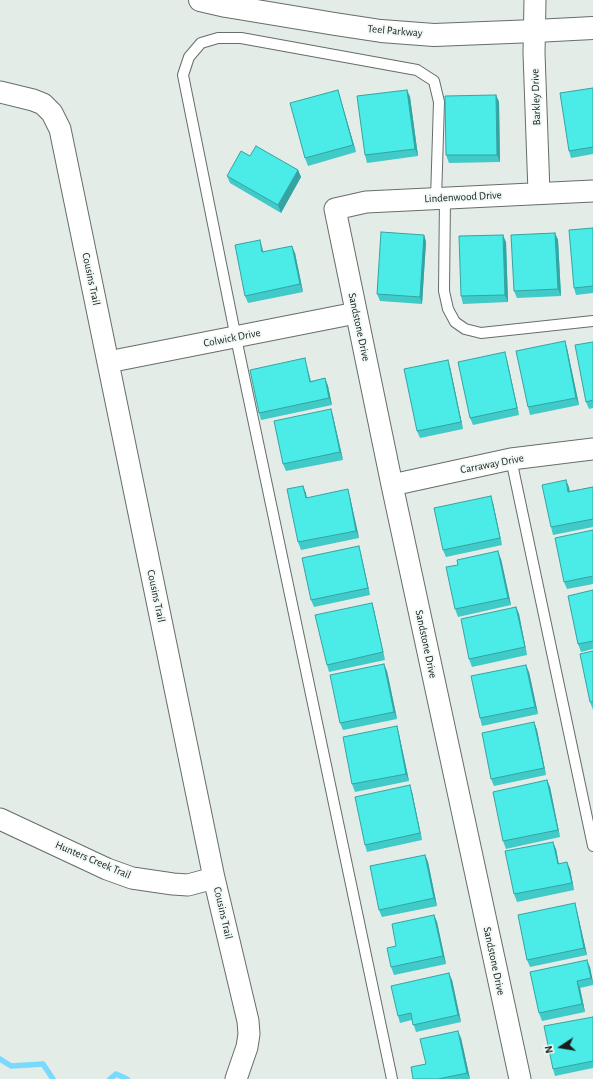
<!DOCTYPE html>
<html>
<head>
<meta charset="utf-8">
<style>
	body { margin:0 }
	#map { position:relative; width:593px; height:1079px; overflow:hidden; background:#e3ece7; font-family:"Alegreya Sans",sans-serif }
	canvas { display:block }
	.north { position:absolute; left:541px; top:1027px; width:40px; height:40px; -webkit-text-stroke:3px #f0f9f4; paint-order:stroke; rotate:258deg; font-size:11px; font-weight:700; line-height:16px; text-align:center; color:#191d1b }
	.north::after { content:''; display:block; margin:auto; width:14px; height:18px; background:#191d1b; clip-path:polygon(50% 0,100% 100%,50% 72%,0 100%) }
</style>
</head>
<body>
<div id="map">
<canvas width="593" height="1079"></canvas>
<div class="north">N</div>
</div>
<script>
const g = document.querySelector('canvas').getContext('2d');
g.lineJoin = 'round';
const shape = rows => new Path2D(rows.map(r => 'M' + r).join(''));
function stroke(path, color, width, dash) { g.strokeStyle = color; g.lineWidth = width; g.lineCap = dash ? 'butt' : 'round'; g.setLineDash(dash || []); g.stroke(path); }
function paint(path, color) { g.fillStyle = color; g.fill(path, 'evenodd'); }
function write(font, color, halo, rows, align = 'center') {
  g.font = font + ' "Alegreya Sans",sans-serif'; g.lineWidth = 3.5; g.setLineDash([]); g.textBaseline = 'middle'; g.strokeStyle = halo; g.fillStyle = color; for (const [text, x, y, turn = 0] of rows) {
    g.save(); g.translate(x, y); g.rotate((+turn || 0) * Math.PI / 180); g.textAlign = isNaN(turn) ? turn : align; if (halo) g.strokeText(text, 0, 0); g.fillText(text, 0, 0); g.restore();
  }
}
const stream = shape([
	[0,1059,11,1066,43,1064,53,1079],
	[110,1079,116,1074,127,1079]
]);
const service = shape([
	[445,198,444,291,448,309,455,322,465,329,481,333,593,321],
	[511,459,593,846],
	[392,1079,236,338,186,90,183,75,189,57,201,43,218,38,241,38,417,70,434,81,439,102,436,199]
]);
const minor = shape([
	[535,0,534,53,539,193],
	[0,92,33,100,43,104,52,113,60,129,214,878,248,1021,249,1034,247,1047,236,1079],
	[108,362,356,313],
	[392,485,511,459,593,449],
	[0,819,107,869,132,878,173,884,188,885,214,878],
	[520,1079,392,485,335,209,366,202,593,191]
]);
const tertiary = shape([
	[200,0,226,6,335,24,381,31,434,35,535,31,593,28]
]);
const wall = shape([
	[593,88,593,154,571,158,569,151],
	[407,90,410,97,418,156,367,163,365,155],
	[496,95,499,102,500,162,449,163,446,155],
	[340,97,356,152,308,166,305,158],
	[298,170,301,177,281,213,230,183,227,176],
	[593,228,593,293,576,295,574,288],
	[555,233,558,240,561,296,517,298,514,291],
	[424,235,426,242,422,304,380,301,377,294],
	[506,242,508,302,463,304,461,296],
	[262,247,263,252,295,253,303,292,248,303,245,296],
	[565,341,567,348,579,405,530,415,528,407],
	[593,342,593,408,589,409,586,402],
	[507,360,519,415,473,425,470,418],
	[307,366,311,381,325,378,328,386,332,405,261,420,259,413],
	[450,367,463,429,420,438,417,431],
	[331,409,333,416,343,460,286,471,283,464],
	[566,480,569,491,593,487,593,527,553,535,551,527],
	[303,486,307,498,350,497,359,538,301,550,298,542],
	[493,503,502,545,446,557,443,550],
	[593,530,593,584,567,589,564,582],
	[361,554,370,595,314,607,311,600],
	[501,559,511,605,458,617,455,609],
	[593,590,593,649,581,652,578,644],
	[372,603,374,610,385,660,329,672,327,665],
	[516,607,519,614,527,655,472,667,469,659],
	[593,651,593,710,590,702],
	[387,671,397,719,343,730,340,723],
	[529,672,538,714,482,726,480,718],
	[534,722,537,730,546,775,494,786,491,779],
	[397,726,399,734,409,781,355,792,352,784],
	[547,780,550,787,560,837,506,849,503,841],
	[412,792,422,840,367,852,365,845],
	[556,849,559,864,570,869,574,890,517,902,514,894],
	[425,855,428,862,437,906,382,917,379,910],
	[577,911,587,955,530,967,527,960],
	[434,915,437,922,446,964,394,975,391,967,396,946],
	[590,967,593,982,593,985,580,988,585,1012,542,1021,539,1013],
	[452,980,461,1022,416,1032,412,1020,400,1023,398,1016],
	[593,1017,593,1068,555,1076,553,1069],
	[461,1038,470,1079,413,1079,426,1064]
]);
const shadedWall = shape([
	[338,90,340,97,356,152,353,145],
	[407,90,410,97,418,156,415,149],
	[496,95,499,102,500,162,497,155],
	[298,170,301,177,281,213,278,205],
	[555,233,558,240,561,296,558,289],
	[424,235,426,242,422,304,420,297],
	[503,235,506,242,508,302,505,295],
	[260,240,262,247,265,260,262,252],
	[292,246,295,253,303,292,300,284],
	[565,341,567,348,579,405,576,398],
	[505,352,507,360,519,415,517,408],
	[448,360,450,367,463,429,461,422],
	[325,378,328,386,332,405,329,398],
	[331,409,333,416,343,460,340,452],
	[566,480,569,487,571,499,568,492],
	[303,486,306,493,308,505,306,498],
	[348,489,350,497,359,538,356,531],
	[491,496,493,503,502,545,500,538],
	[359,546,361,554,370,595,368,588],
	[498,551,501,559,511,605,508,598],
	[372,603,374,610,385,660,383,652],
	[516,607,519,614,527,655,525,647],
	[384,664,387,671,397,719,394,712],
	[526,665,529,672,538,714,535,707],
	[534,722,537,730,546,775,544,768],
	[397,726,399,734,409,781,406,774],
	[547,780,550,787,560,837,558,830],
	[410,785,412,792,422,840,420,833],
	[553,842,556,849,560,871,558,864],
	[425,855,428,862,437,906,434,898],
	[567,862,570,869,574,890,572,883],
	[575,903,577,911,587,955,584,948],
	[434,915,437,922,446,964,443,956],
	[587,960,590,967,593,983,591,978],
	[449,973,452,980,461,1022,458,1015],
	[577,981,580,988,585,1012,582,1004],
	[458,1031,461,1038,470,1079,467,1073]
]);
const building = shape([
	[593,88,593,147,569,151,560,93,593,88],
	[338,90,353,145,305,158,290,103,338,90],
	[407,90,415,149,365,155,357,96,407,90],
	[496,95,497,155,446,155,445,96,496,95],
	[256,146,298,170,278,205,227,176,241,151,250,156,256,146],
	[593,228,593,286,574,288,569,230,593,228],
	[381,232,424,235,420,297,377,294,381,232],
	[555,233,558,289,514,291,511,235,555,233],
	[503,235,505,295,461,296,459,236,503,235],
	[260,240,262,252,292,246,300,284,245,296,235,245,260,240],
	[565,341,576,398,528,407,516,351,565,341],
	[593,342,593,400,586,402,575,345,593,342],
	[505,352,517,408,470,418,458,362,505,352],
	[305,358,310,382,325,378,329,398,259,413,250,370,305,358],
	[448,360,461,422,417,431,404,369,448,360],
	[331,409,340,452,283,464,274,421,331,409],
	[566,480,568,492,593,487,593,519,551,527,542,485,566,480],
	[303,486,306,498,348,489,356,531,298,542,287,489,303,486],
	[491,496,500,538,443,550,434,508,491,496],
	[593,530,593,576,564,582,555,538,593,530],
	[359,546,368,588,311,600,302,558,359,546],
	[498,551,508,598,455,609,446,567,458,565,457,560,498,551],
	[593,590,593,641,578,644,568,596,593,590],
	[372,603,383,652,327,665,315,615,372,603],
	[516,607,525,647,469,659,461,619,516,607],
	[593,651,593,702,590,702,580,654,593,651],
	[384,664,394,712,340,723,330,675,384,664],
	[526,665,535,707,480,718,471,676,526,665],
	[534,722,544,768,491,779,482,733,534,722],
	[397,726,406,774,352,784,343,737,397,726],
	[547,780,558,830,503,841,493,792,547,780],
	[410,785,420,833,365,845,355,797,410,785],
	[553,842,558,864,567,862,572,883,514,894,505,851,553,842],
	[425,855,434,898,379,910,370,866,425,855],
	[575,903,584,948,527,960,518,915,575,903],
	[434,915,443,956,391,967,387,948,396,946,392,924,434,915],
	[587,960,591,978,577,981,582,1004,539,1013,530,972,587,960],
	[449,973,458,1015,413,1025,411,1013,398,1016,391,986,449,973],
	[593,1017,593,1061,553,1069,544,1026,593,1017],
	[458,1031,467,1073,438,1079,413,1079,411,1067,426,1064,420,1039,458,1031]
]);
const streetNames = [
	["Teel Parkway",395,31,5],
	["Barkley Drive",536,97,-92],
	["Lindenwood Drive",463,197,-3],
	["Cousins Trail",91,279,78],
	["Sandstone Drive",359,327,78],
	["Colwick Drive",232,338,-11],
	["Carraway Drive",492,464,-11],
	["Cousins Trail",156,596,78],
	["Sandstone Drive",426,644,78],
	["Hunters Creek Trail",93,860,23],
	["Cousins Trail",223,913,77],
	["Sandstone Drive",494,961,78]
];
stroke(stream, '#79dafd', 5.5);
stroke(service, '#666e6a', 12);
stroke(minor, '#666e6a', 23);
stroke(tertiary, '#666e6a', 24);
stroke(service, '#fff', 10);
stroke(minor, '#fff', 21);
stroke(tertiary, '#fff', 22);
paint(wall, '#40cac8');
paint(shadedWall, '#34a4a2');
paint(building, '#4bebe8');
stroke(building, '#34a4a2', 1);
write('11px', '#191d1b', '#f0f9f4', streetNames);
</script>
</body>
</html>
